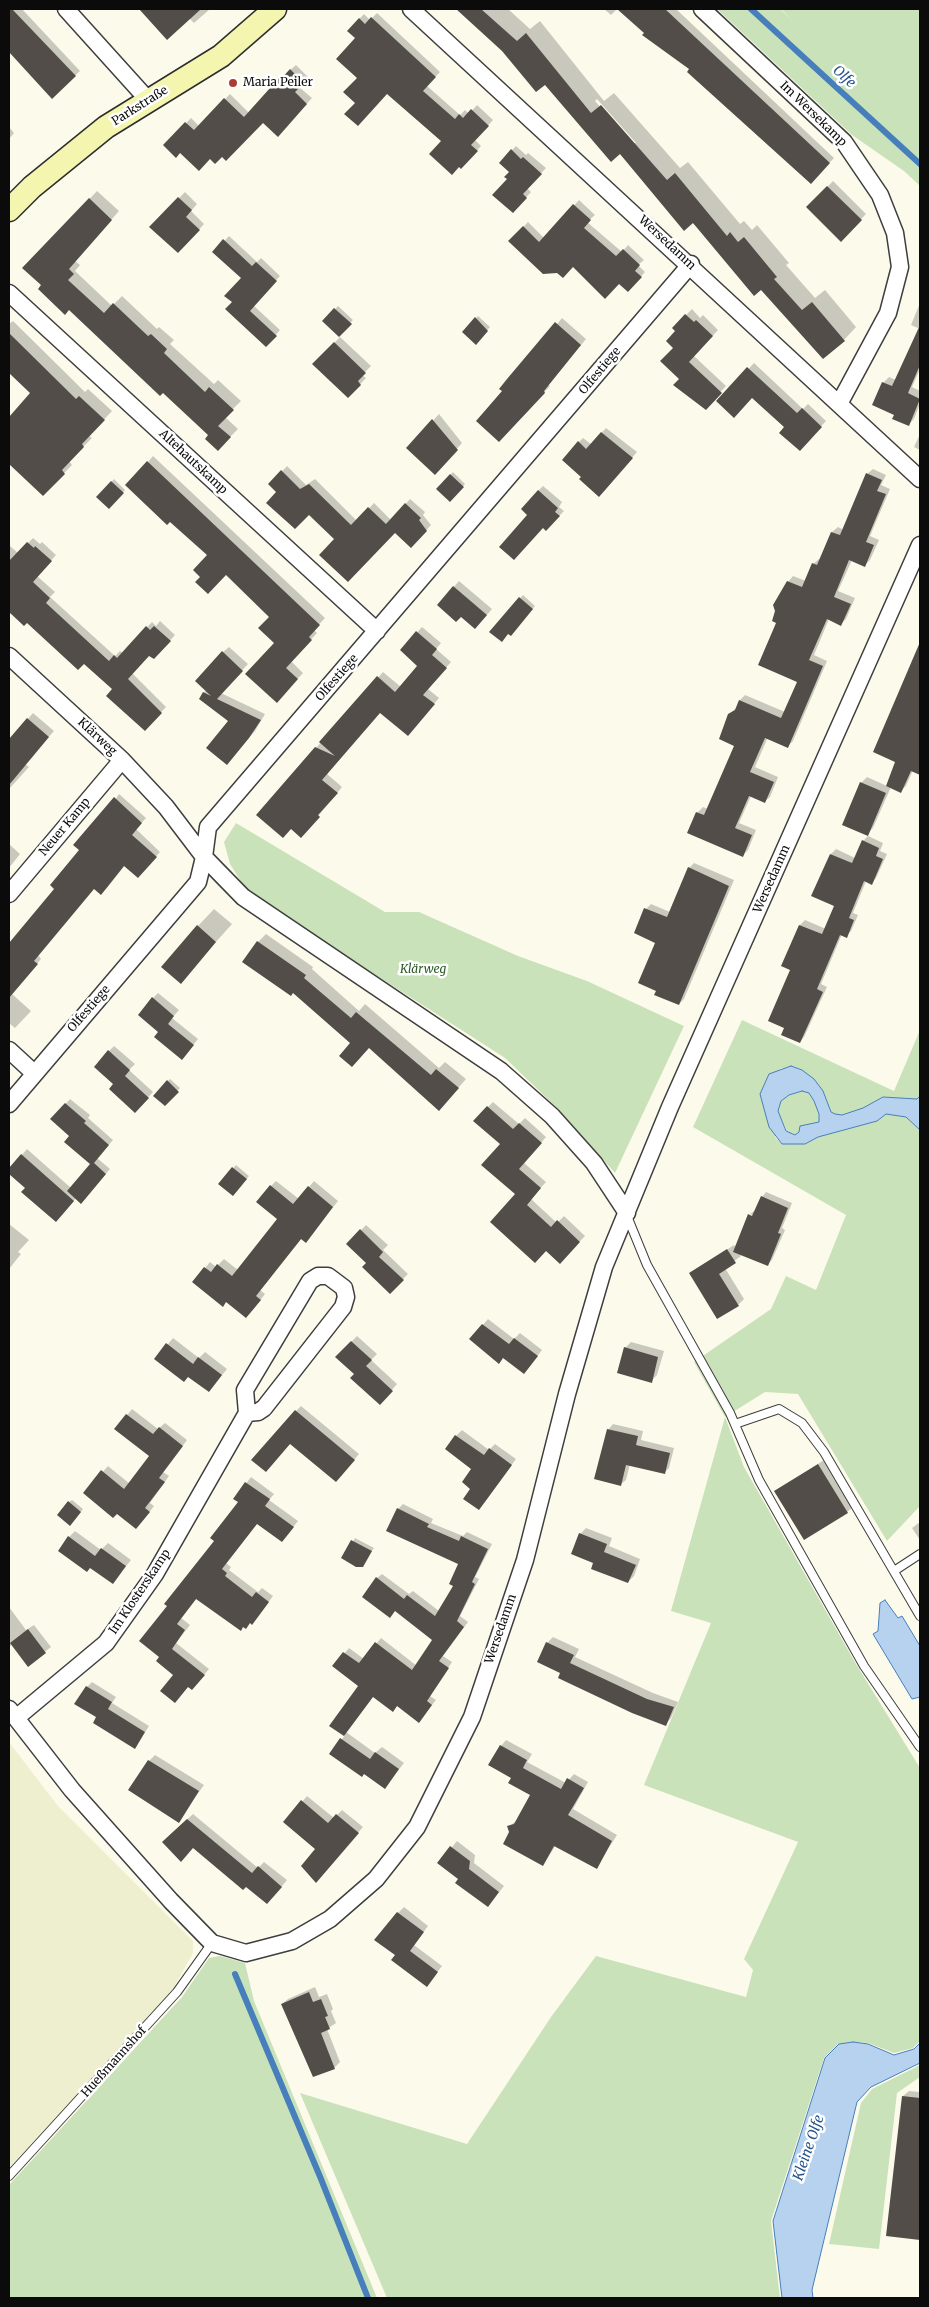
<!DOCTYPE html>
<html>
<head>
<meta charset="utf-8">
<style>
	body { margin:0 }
	#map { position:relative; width:929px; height:2307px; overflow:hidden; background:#fcfbeb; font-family:Merriweather,serif }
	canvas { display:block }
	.frame { position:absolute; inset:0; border:10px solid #0b0b0b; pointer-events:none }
</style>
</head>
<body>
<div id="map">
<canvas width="929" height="2307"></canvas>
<div class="frame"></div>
</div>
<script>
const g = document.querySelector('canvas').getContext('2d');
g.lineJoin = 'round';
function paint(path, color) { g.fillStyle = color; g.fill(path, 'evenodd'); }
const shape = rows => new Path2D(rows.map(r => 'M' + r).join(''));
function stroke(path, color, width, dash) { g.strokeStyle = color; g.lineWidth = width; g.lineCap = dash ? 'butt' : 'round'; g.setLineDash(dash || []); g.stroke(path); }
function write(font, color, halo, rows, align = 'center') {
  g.font = font + ' Merriweather,serif'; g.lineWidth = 5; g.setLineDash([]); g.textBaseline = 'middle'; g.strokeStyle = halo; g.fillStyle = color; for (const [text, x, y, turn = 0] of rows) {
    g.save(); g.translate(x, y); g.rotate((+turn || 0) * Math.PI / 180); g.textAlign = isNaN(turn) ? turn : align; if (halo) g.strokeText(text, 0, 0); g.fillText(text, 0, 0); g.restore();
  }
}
const farmland = shape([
	[9,1742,58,1806,193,1941,193,1953,173,1989,9,2168]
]);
const green = shape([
	[717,9,780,9,793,21,781,9,920,9,920,186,904,171,852,135],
	[236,823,385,912,419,912,518,956,587,981,684,1026,615,1173,558,1109,505,1058,248,893,230,864,224,842],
	[742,1020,894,1091,920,1030,920,1096,917,1099,883,1097,863,1108,842,1115,835,1114,831,1112,823,1091,781,1068,775,1137,782,1144,805,1144,818,1137,877,1121,886,1114,894,1113,906,1117,920,1130,920,1506,887,1541,798,1394,765,1392,725,1417,744,1467,856,1664,920,1768,920,2041,913,2048,894,2053,868,2043,852,2042,838,2044,824,2058,771,2221,780,2298,387,2298,300,2093,467,2144,551,2017,596,1956,746,1997,753,1970,744,1959,798,1842,644,1785,711,1623,671,1611,725,1417,694,1362,771,1309,786,1276,816,1290,846,1215,693,1127],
	[802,1091,809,1093,814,1101,819,1114,819,1122,801,1126,799,1132,795,1135,787,1131,777,1111,781,1101,789,1095],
	[220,1956,245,1963,254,2001,377,2298,9,2298,9,2185,182,1997,209,1958],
	[920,2065,920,2077,897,2093,879,2249,829,2244,861,2103,872,2089]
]);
const water = shape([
	[791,1066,802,1070,814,1079,823,1091,831,1112,835,1114,842,1115,863,1108,883,1097,917,1099,920,1096,920,1130,906,1117,886,1114,877,1121,818,1137,805,1144,782,1144,769,1127,760,1094,769,1074,791,1066],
	[802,1091,809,1093,814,1101,819,1114,819,1122,800,1126,799,1132,795,1135,786,1131,778,1111,781,1101,789,1095,802,1091],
	[885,1600,898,1618,902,1616,920,1646,920,1697,912,1699,873,1634,878,1631,880,1603,885,1600],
	[853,2042,868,2044,894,2055,914,2049,920,2043,920,2063,871,2087,857,2102,812,2290,813,2298,782,2298,773,2221,825,2058,839,2044,853,2042]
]);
const shadow = shape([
	[9,9,22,9,80,71,52,97,9,44],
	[140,9,210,9,194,23,189,18,167,38],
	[458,9,508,9,530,29,540,21,604,101,614,93,680,168,688,162,740,224,744,221,752,230,757,225,789,263,786,265,815,298,825,290,856,327,844,340,761,288,545,83,503,50],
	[597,99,636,143,632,143,595,101],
	[604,9,617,9,611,15],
	[619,9,676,9,834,158,811,182,691,69],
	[377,13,440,72,427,86,460,115,465,110,469,114,477,105,493,120,475,140,481,146,461,167,443,141,387,92,356,103,359,78,357,38,348,31,364,14,370,20],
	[296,65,308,77,299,87,312,98,283,130,263,121,222,155,210,158,181,152,165,145,191,118,199,126,230,94,249,113,280,79],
	[9,127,14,133,9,139],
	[516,146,526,155,528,153,546,168,527,188,531,192,513,212,512,150],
	[833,181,866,214,841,240,808,207],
	[97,191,119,211,75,261,80,265,75,271,112,306,122,296,157,329,159,327,174,340,170,344,214,384,218,380,241,401,225,417,238,429,218,449,210,435,24,268],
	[185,192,197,204,191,211,204,224,184,246,151,227],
	[579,200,595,215,587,222,622,252,628,245,644,260,638,265,645,272,628,290,619,282,510,241,528,222,544,238],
	[229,236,257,262,261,258,280,276,253,305,280,330,266,346,233,302,242,278,214,252],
	[920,303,920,369,912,387,920,391,920,404,914,419,908,425,896,414,883,383,889,377,896,380,920,329,911,325],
	[338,306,353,320,339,336,324,321],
	[692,309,700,318,703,315,718,330,694,356,726,386,706,408,680,379,675,348,676,331,673,328],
	[478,316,490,327,476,343,464,332],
	[562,318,586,339,548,385,550,386,505,435,504,391],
	[13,321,85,392,88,389,112,411,89,436,92,438,69,461,72,465,43,495,29,462,9,443,9,418,32,393,9,371,9,324],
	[340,337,371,366,362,375,366,378,348,397,314,364],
	[754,363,803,409,808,404,826,421,805,444,753,397,718,401],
	[439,414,462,443,441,467,408,448],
	[606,428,637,452,604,491,583,476,579,442,583,438,591,444],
	[920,434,920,450,914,447],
	[153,456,325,618,314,630,317,633,291,661,303,673,277,701,275,643,271,617,226,573,201,577,209,555,148,462],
	[287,466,306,485,315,479,357,521,374,503,391,520,410,499,425,512,423,515,431,525,416,542,395,532,336,539,309,513,270,484],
	[873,469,886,475,881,485,890,489,870,536,879,540,870,560,865,565,852,560,838,591,855,598,846,619,841,624,829,619,814,655,827,661,793,741,788,746,768,737,755,767,778,777,770,797,764,802,751,796,739,823,756,830,748,850,742,856,689,833,698,812,703,807,708,809,735,745,729,715,737,707,740,700,745,695,785,712,799,681,778,622,788,582,793,576,806,581,813,564,819,559,821,560,832,532,838,527,844,530,867,474],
	[453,472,465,484,450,500,438,489],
	[114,479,125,490,109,507,98,497],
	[543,486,562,502,559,507,564,511,546,529,528,514,538,491],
	[33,538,40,544,42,542,56,555,37,576,55,592,50,597,115,656,120,651,123,653,152,622,156,626,160,621,175,635,154,658,150,654,132,673,166,707,145,729,114,689,84,662,27,622,11,613,9,615,9,548,10,546,18,553],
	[459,581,492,609,481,622,438,605],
	[523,595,535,606,511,634,491,632],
	[422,627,441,643,436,649,451,662,428,689,439,698,413,729,380,712,327,774,342,787,306,831,316,748,383,672,401,687,419,666,401,650],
	[920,644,920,773,913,770,906,786,901,791,891,787,873,828,867,834,861,783,867,777,887,786,897,761,875,751],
	[229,647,248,664,221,693,265,714,255,731,227,763,230,721,204,693,223,652],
	[33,713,54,731,25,764,29,767,9,789,9,741],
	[119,794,146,818,136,829,160,852,142,872,125,865,106,889,95,887,38,955,41,959,12,994,31,1011,15,1028,9,1023,9,953,56,889],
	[868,836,883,843,880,851,887,854,876,878,872,883,866,881,853,913,858,915,851,931,846,936,842,934,821,984,827,987,804,1037,800,1042,786,1028,791,969,800,925,805,920,826,929,836,905,831,854,836,849,855,858,863,841],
	[9,844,20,854,9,868],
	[694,863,734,880,684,999,679,1004,658,990,657,942,646,909,651,904,670,912,689,868],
	[214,909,232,924,180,982,198,926],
	[266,934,313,967,312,969,359,1011,365,1004,439,1068,445,1062,466,1079,447,1101,370,1047,352,1043,258,942],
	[158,993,179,1010,172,1018,198,1039,187,1053,160,1031,153,998],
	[114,1046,135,1064,129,1070,153,1092,140,1106,115,1084,109,1051],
	[170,1079,180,1088,165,1105,155,1095],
	[70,1099,90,1115,88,1118,113,1140,97,1158,110,1169,85,1198,76,1198,62,1215,9,1170,27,1149,71,1188,92,1164,71,1136,52,1119],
	[493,1102,519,1124,525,1118,546,1137,524,1163,546,1182,531,1199,557,1223,564,1216,585,1236,560,1262,516,1194,488,1107],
	[236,1165,249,1176,236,1192,219,1184],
	[276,1181,299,1199,314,1181,338,1201,311,1235,302,1238,260,1290,265,1294,252,1311,227,1301,194,1282,210,1262,216,1267,224,1259,238,1270,279,1219,271,1186],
	[766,1192,792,1203,782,1228,785,1230,772,1260,767,1265,739,1253,741,1256,725,1268,744,1299,738,1305,691,1273,734,1245,736,1248,749,1216,759,1218,750,1214,754,1211,756,1212,762,1197],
	[9,1224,29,1240,18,1252,21,1254,9,1269],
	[366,1225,388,1245,383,1250,408,1274,390,1292,368,1263,348,1244],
	[488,1319,514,1339,520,1333,542,1350,529,1367,471,1339],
	[357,1336,377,1354,371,1360,397,1384,386,1397,356,1374,351,1342],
	[173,1338,199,1358,205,1352,227,1369,214,1385,189,1376,156,1359],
	[631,1342,664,1351,657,1375,651,1381,625,1348],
	[301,1406,359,1454,341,1476,296,1411],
	[132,1409,158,1429,165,1423,187,1440,163,1472,169,1476,150,1503,154,1506,141,1523,117,1513,84,1493,108,1466,130,1484,151,1456,116,1429],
	[613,1424,643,1431,641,1440,674,1448,669,1468,664,1473,630,1464,626,1480,620,1485,608,1430],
	[462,1430,489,1450,495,1444,516,1459,484,1503,472,1488,473,1469,456,1436],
	[824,1460,853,1507,847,1512,775,1492],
	[251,1477,274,1494,269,1500,298,1521,287,1535,257,1523,226,1563,231,1567,229,1570,258,1592,262,1588,273,1596,257,1618,251,1622,197,1598,181,1618,190,1625,176,1643,209,1669,197,1683,175,1675,161,1657,169,1606,216,1541,240,1502,235,1498],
	[72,1500,83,1509,73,1522,69,1502],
	[403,1504,433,1519,431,1523,463,1536,467,1532,492,1544,475,1577,479,1579,460,1616,468,1622,443,1656,452,1662,430,1696,436,1700,423,1716,398,1705,393,1710,373,1696,346,1732,375,1753,382,1747,404,1763,385,1787,365,1772,331,1754,345,1735,331,1725,359,1686,334,1666,349,1648,364,1659,381,1638,417,1666,434,1639,377,1578,382,1574,409,1594,413,1591,439,1611,455,1586,460,1564,398,1509],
	[920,1522,920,1540,912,1528],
	[586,1528,612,1538,609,1546,640,1559,634,1576,628,1582,595,1562,580,1534],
	[75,1531,101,1550,108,1543,131,1560,113,1583,69,1537],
	[355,1538,374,1548,362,1566,343,1558],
	[9,1607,26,1630,34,1625,51,1647,28,1665,13,1644,9,1647],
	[553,1637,579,1649,575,1657,653,1693,678,1702,671,1718,666,1724,562,1672,547,1643],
	[92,1682,116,1697,112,1703,149,1726,135,1748,98,1717,87,1687],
	[506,1740,532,1754,527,1762,566,1783,574,1774,588,1782,573,1809,617,1835,596,1868,556,1845,543,1865,510,1833,509,1826,518,1820,532,1794,513,1777,501,1746],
	[155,1755,204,1785,178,1821,149,1761],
	[307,1796,334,1818,342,1810,363,1827,321,1876,317,1849,285,1822],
	[193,1814,258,1868,264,1862,287,1880,273,1897,193,1847,169,1836],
	[457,1841,475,1855,474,1863,504,1886,488,1906,459,1878,439,1863],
	[404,1907,428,1926,414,1945,442,1966,432,1979,396,1955,398,1913],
	[315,1987,319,1997,327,1994,333,2009,331,2011,336,2023,327,2029,340,2062,334,2068,282,2004,288,1999],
	[909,2091,920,2092,920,2239,887,2235,903,2096]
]);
const stream = shape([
	[751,9,920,164],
	[235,1974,321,2179,368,2298]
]);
const building = shape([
	[9,9,12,9,76,76,52,99,9,52],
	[139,9,201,9,167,40],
	[456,9,481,9,517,41,526,33,591,113,601,105,667,180,675,173,727,236,730,232,738,242,744,237,777,277,774,279,802,310,812,302,845,341,823,359,761,290,754,296,693,223,684,231,620,154,611,162,545,85,536,92,502,51],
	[617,9,665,9,830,163,811,184,687,72,689,69,642,35,644,33],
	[371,17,436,77,423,91,455,119,459,114,463,118,471,109,489,126,471,145,478,151,461,169,459,167,452,175,429,154,441,141,387,94,358,126,344,114,355,103,343,92,357,78,336,59,355,38,347,31,359,18,365,24],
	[290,69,304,83,295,92,307,104,278,137,263,123,226,161,222,157,215,164,210,159,199,171,180,153,176,158,163,145,185,122,194,130,224,98,244,117,279,78,280,80],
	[511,149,521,159,523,157,542,174,523,194,527,198,513,213,492,195,507,179,504,177,509,172,499,163],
	[827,186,862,220,841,242,806,207],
	[178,197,192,210,186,217,200,230,178,253,149,227],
	[89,198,112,220,69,269,74,274,68,280,104,313,113,303,148,336,151,334,167,349,164,353,205,392,209,387,234,410,218,426,231,437,218,451,205,439,208,435,163,393,160,396,69,310,65,315,38,289,41,285,22,268],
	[573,204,591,220,584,228,616,256,623,249,640,265,635,271,642,277,628,292,619,284,605,299,573,267,563,278,557,273,543,274,508,241,523,226,539,242],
	[223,239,252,266,256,262,277,281,250,311,277,336,266,347,225,309,232,302,224,296,241,278,212,252],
	[334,308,352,324,339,337,322,321],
	[685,314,694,322,696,320,713,336,689,362,722,393,706,410,673,385,679,379,660,361,673,348,666,341,675,331,672,328],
	[475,317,488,331,476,345,462,332],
	[555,322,581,345,544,391,545,393,499,442,476,421,502,391,499,389,507,379],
	[920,325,920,365,908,393,920,399,909,426,892,419,894,415,872,405,882,382,892,386],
	[9,333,76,399,79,396,105,420,82,444,84,447,62,470,65,474,43,496,9,464,9,417,30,393,9,373],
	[334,342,366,373,358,381,361,385,348,398,312,364],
	[747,367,797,413,802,408,822,427,800,451,779,433,784,427,752,398,734,418,716,401],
	[432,419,458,450,435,475,406,448],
	[601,432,633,458,599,497,579,479,581,477,562,460,578,441,586,449],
	[147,461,320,625,309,637,312,640,286,668,298,679,277,703,245,674,274,643,258,628,269,617,226,575,208,594,195,582,200,577,193,570,207,555,170,522,167,525,125,485],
	[281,470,300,489,309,484,351,525,368,507,386,524,405,503,421,518,419,520,427,531,411,548,395,533,348,582,319,555,334,539,309,515,295,529,266,503,276,492,268,484],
	[866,473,882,480,877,491,886,494,866,542,874,545,865,567,849,560,834,597,851,604,841,626,827,619,809,660,823,666,788,748,765,738,750,772,774,782,765,803,749,796,735,828,752,835,743,857,687,833,696,812,704,815,734,746,719,739,728,714,735,710,739,700,781,718,797,682,758,665,776,623,772,621,775,611,773,605,787,581,802,587,812,563,817,565,831,532,840,535],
	[450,474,464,487,450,502,436,489],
	[111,481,124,493,109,509,96,497],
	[538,490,558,508,555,512,560,516,546,531,543,528,514,560,499,547,527,515,521,509],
	[27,542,34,548,35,546,52,561,33,582,50,598,46,603,109,661,114,655,117,658,146,626,150,630,154,626,171,641,154,659,149,656,128,679,162,713,145,731,106,696,112,689,84,664,78,670,27,623,24,626,9,612,9,561],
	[453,586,487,615,475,629,461,617,456,622,437,605],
	[519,597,533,609,511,636,508,634,502,642,489,632],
	[416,631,437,649,432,655,447,668,423,695,435,704,408,736,380,713,322,780,338,793,318,815,320,817,301,838,291,829,283,838,256,815,315,747,335,756,319,742,377,676,395,692,417,666,400,650],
	[920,642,920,775,911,771,901,793,886,786,895,762,873,752],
	[222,651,243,671,217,699,261,720,249,738,227,765,206,748,228,721,199,699,203,692,211,696,195,681],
	[27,718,49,737,9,785,9,739],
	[860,782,886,793,868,836,842,825],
	[114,797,142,823,132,835,157,857,138,878,124,866,101,895,94,889,34,961,38,964,9,998,9,943,54,889,50,885,79,850,73,845],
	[862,840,879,848,876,856,883,859,872,885,864,881,849,918,854,920,847,938,840,935,817,989,823,992,800,1043,781,1035,784,1028,768,1021,790,970,781,966,799,925,822,934,834,906,811,896,830,854,852,863],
	[688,867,729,886,679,1005,654,995,656,991,638,983,655,943,634,933,644,908,667,917],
	[197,925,216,942,181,984,161,967],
	[257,941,306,975,304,978,351,1018,356,1012,431,1075,436,1069,459,1088,439,1111,369,1048,352,1067,339,1056,350,1043,293,993,291,996,242,962],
	[152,997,174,1016,168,1024,194,1045,182,1060,154,1037,158,1032,138,1015],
	[108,1050,130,1070,125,1076,149,1098,135,1113,109,1089,113,1084,94,1067],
	[167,1080,179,1092,165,1106,153,1096],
	[65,1103,86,1121,84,1123,109,1145,94,1163,106,1174,81,1204,67,1191,90,1164,64,1142,69,1136,50,1119],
	[487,1106,513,1129,519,1123,542,1143,519,1169,541,1188,527,1205,551,1227,557,1220,580,1242,560,1264,546,1251,535,1263,490,1222,515,1194,481,1165,500,1144,473,1121],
	[21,1154,74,1201,56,1222,21,1192,25,1188,9,1174,9,1168],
	[232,1167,247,1179,233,1196,218,1184],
	[270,1185,293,1204,308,1186,333,1207,306,1243,301,1239,256,1296,261,1300,246,1318,226,1302,223,1307,192,1282,204,1267,211,1272,217,1264,232,1276,277,1219,256,1202],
	[761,1196,788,1208,778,1233,781,1234,768,1266,733,1252,748,1214,752,1216],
	[360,1229,383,1252,379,1257,404,1280,390,1294,362,1267,366,1263,346,1244],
	[727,1249,736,1263,719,1274,739,1306,717,1319,689,1273],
	[482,1324,509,1344,514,1338,538,1356,524,1374,503,1358,499,1364,469,1339],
	[351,1341,372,1360,366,1366,393,1391,380,1405,350,1378,354,1374,335,1357],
	[166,1343,193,1364,198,1357,222,1375,209,1392,188,1377,184,1382,154,1359],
	[624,1347,658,1357,652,1383,617,1373],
	[295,1410,355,1460,336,1482,290,1444,266,1472,251,1460],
	[126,1414,153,1434,159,1427,183,1446,159,1478,165,1482,145,1508,150,1512,136,1529,117,1514,113,1518,83,1493,101,1470,124,1489,149,1456,114,1429],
	[607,1429,638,1436,636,1445,670,1453,665,1474,626,1465,621,1486,594,1479],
	[455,1435,484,1455,489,1448,512,1465,479,1510,463,1499,470,1489,462,1482,471,1469,445,1449],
	[818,1464,848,1513,804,1540,774,1491],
	[245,1482,270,1499,265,1506,294,1527,282,1542,257,1524,222,1569,227,1573,225,1576,252,1597,256,1592,269,1602,252,1625,250,1623,246,1629,243,1627,241,1631,196,1599,177,1624,185,1630,172,1649,205,1675,192,1690,188,1687,175,1703,160,1691,173,1675,156,1661,159,1657,139,1641,167,1606,164,1604,214,1541,210,1538,238,1502,233,1499],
	[68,1501,81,1512,70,1526,57,1515],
	[397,1508,429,1524,427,1527,459,1541,461,1536,488,1549,472,1582,475,1584,457,1621,464,1627,439,1661,449,1668,427,1701,432,1705,419,1723,397,1706,393,1712,373,1697,344,1736,329,1726,358,1686,332,1666,343,1652,359,1663,375,1642,412,1670,432,1640,395,1611,390,1618,362,1597,376,1577,404,1599,407,1595,435,1616,453,1586,449,1584,458,1564,386,1531],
	[579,1533,607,1544,604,1552,636,1565,628,1583,591,1569,593,1563,571,1554],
	[68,1536,95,1556,101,1548,126,1566,113,1584,90,1568,87,1572,58,1551],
	[351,1540,372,1551,363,1567,356,1567,341,1558],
	[28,1629,46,1653,28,1667,10,1643],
	[546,1642,574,1655,570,1663,647,1699,674,1707,666,1726,632,1713,558,1678,560,1673,537,1662],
	[86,1686,112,1702,108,1709,145,1732,135,1749,93,1723,96,1717,74,1704],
	[340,1738,370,1759,375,1752,399,1769,385,1789,364,1774,362,1777,329,1754],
	[500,1745,527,1760,523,1768,561,1789,567,1778,584,1788,568,1815,612,1841,597,1869,554,1846,543,1866,503,1844,509,1832,507,1826,514,1824,530,1795,508,1783,511,1778,488,1765],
	[148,1760,199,1791,179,1823,128,1790],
	[301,1800,328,1823,336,1814,359,1833,316,1883,301,1866,315,1849,283,1822],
	[187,1819,252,1873,258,1866,282,1887,267,1904,246,1887,243,1890,193,1848,181,1862,162,1842],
	[450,1846,470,1861,469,1869,499,1892,488,1907,455,1883,458,1879,437,1863],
	[397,1912,424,1932,410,1951,438,1972,427,1987,391,1960,395,1955,374,1940],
	[309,1992,313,2002,321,1999,328,2016,325,2017,330,2029,321,2033,335,2069,313,2077,281,2004],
	[902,2096,920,2098,920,2240,886,2236]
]);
const lane = shape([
	[627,1216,647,1265,730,1413,759,1480,864,1666,920,1747],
	[735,1424,779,1409,802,1423,824,1452,920,1616],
	[894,1571,920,1554],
	[9,2176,177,1992,212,1943]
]);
const street = shape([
	[66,9,149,101],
	[411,9,920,479],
	[702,9,844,142,880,195,895,233,900,267,888,313,839,404],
	[9,293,377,631],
	[9,656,122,760,166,807,204,857,243,897,501,1071,552,1116,594,1163,627,1213],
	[9,894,122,760],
	[9,1050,34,1073],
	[9,1104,198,882,204,857,208,827,691,264],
	[9,1709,72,1790,171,1901,212,1943,246,1953,292,1941,330,1919,376,1879,417,1827,472,1717,525,1560,567,1394,604,1267,670,1107,920,545],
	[16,1718,106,1643,155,1574,247,1413,258,1412,264,1408,343,1307,346,1297,344,1288,328,1276,318,1276,310,1281,245,1390,247,1413]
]);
const secondary = shape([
	[9,210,32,187,106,127,221,56,275,9]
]);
const markers = [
	[233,83,5,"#a93d35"]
];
const poiNames = [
	["Maria Peiler",243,83]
];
const streetNames = [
	["Parkstraße",140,106,-32],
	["Im Wersekamp",813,114,44],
	["Wersedamm",667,243,43],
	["Olfestiege",600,371,-50],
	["Altehautskamp",193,462,43],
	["Olfestiege",337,678,-49],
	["Klärweg",97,737,43],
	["Neuer Kamp",65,827,-50],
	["Wersedamm",772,879,-66],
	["Olfestiege",89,1009,-49],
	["Im Klosterskamp",140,1592,-56],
	["Wersedamm",501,1629,-71],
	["Hueßmannshof",114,2062,-48]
];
const parkNames = [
	["Klärweg",423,970]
];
const waterNames = [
	["Olfe",844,77,43],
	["Kleine Olfe",809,2148,-71]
];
paint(farmland, '#eeefcf');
paint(green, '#cae2b9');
paint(water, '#b6d2ee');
stroke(water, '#467fbb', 1);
paint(shadow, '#0003');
stroke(stream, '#467fbb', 6);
paint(building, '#524d49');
stroke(lane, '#3e3e3e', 10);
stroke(street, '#3e3e3e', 19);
stroke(secondary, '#2d2d2d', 25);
stroke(lane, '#fff', 8);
stroke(street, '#fff', 16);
stroke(secondary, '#f4f5ae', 22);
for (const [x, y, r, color] of markers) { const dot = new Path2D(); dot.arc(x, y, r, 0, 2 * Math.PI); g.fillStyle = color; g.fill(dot); stroke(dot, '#fff', 2); }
write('12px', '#0b0b0b', '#fff', poiNames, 'left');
write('12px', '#0b0b0b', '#fff', streetNames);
write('italic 12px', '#295a24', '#fff', parkNames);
write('italic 14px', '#25538c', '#fff', waterNames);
</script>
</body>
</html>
